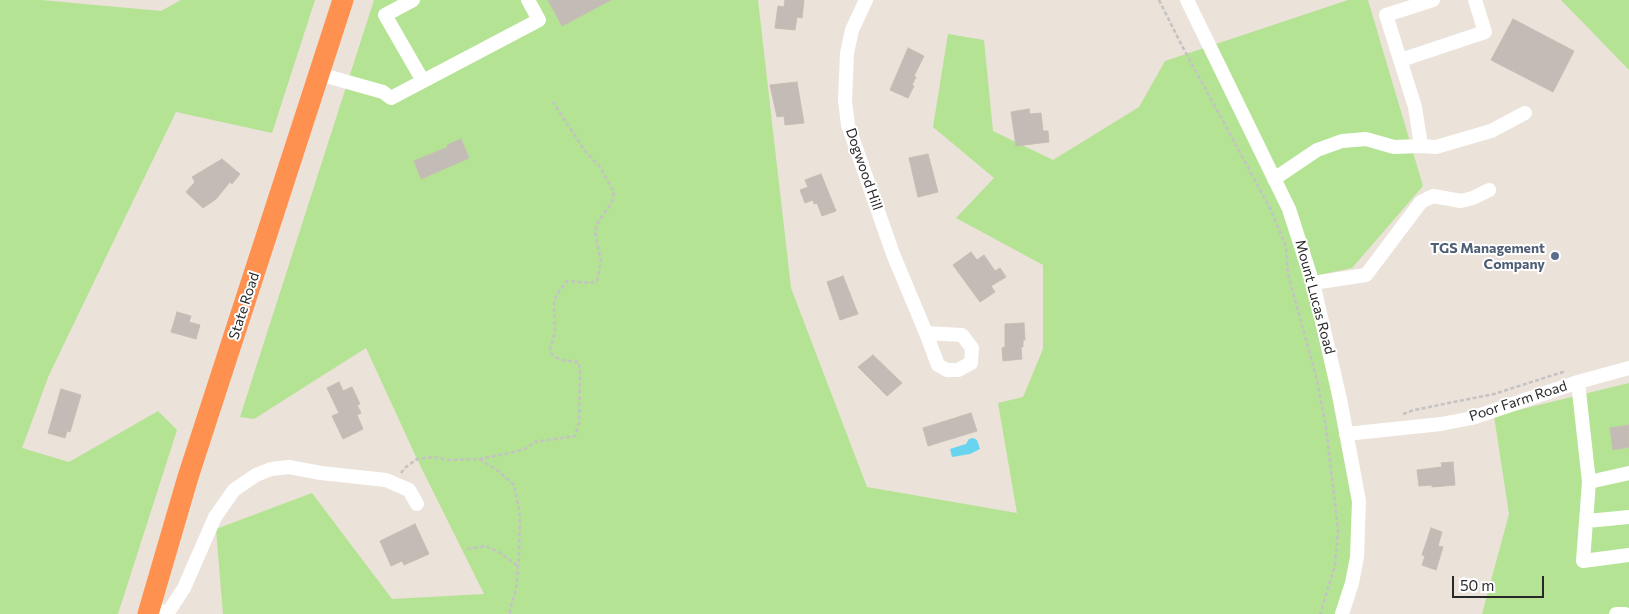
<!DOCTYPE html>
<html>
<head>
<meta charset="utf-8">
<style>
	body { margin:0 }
	#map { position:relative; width:1629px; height:614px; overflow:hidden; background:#ebe2d9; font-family:Commissioner,sans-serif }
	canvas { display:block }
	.scale { position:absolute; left:1452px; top:576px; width:92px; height:22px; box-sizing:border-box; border:2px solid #282828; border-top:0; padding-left:6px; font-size:15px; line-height:18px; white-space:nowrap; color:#282828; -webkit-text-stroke:4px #fff; paint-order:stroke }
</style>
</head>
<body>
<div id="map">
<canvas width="1629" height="614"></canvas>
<div class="scale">50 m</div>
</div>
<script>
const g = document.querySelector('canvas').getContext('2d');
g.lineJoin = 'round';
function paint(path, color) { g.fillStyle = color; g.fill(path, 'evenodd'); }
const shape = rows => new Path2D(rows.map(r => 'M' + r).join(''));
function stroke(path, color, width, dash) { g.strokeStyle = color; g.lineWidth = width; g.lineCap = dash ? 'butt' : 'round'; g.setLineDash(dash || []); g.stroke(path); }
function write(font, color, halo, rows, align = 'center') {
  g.font = font + ' Commissioner,sans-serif'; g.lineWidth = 4; g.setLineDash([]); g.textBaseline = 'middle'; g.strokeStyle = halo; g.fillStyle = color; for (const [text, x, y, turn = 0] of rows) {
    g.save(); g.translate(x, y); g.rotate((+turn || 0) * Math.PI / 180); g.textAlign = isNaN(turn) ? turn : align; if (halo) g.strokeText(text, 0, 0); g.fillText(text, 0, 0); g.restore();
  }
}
const green = shape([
	[0,0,41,0,161,11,181,0,315,0,272,133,176,112,49,375,22,448,69,462,158,411,177,430,118,614,0,614],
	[374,0,758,0,791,288,867,487,1017,513,998,403,1023,397,1043,349,1043,265,956,218,994,178,933,127,948,34,984,40,993,131,1053,160,1139,107,1165,61,1348,0,1368,0,1423,186,1352,268,1309,277,1358,533,1340,614,223,614,216,529,312,493,392,599,484,594,417,459,366,348,254,419,240,417],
	[1561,0,1629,0,1629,70],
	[1629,383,1629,614,1482,614,1509,514,1494,416]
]);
const water = shape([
	[973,438,977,440,980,449,970,454,952,457,950,449,966,444,969,439]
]);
const building = shape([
	[548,0,611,0,562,26,548,0],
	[785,0,804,0,802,18,797,17,795,30,775,28,778,6,784,7,785,0],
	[1513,19,1574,51,1553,92,1491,60,1513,19],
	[908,48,924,56,914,76,916,77,912,85,914,86,908,98,890,90,908,48],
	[797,82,804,123,785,125,784,116,777,117,770,85,797,82],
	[1029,109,1030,114,1041,113,1043,131,1048,131,1049,142,1016,146,1011,112,1029,109],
	[461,139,469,158,421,179,414,161,448,147,447,145,461,139],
	[928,154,938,192,918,197,909,158,928,154],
	[222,159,240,174,232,184,230,182,216,199,203,208,186,192,195,182,192,177,222,159],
	[821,174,836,211,822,216,817,203,814,204,813,200,805,203,800,190,808,187,805,180,821,174],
	[971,252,977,260,984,255,995,271,1000,268,1006,277,991,286,995,292,980,302,953,265,971,252],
	[843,276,858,314,840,320,827,282,843,276],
	[177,312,191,316,189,322,200,325,196,339,171,332,177,312],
	[1024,323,1025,340,1023,340,1023,347,1021,347,1022,359,1003,361,1002,348,1005,347,1005,324,1024,323],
	[873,355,902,383,887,396,858,367,873,355],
	[339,382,343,391,352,387,360,404,357,405,361,413,357,415,363,429,343,439,332,416,339,413,327,388,339,382],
	[61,389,81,395,70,432,67,431,65,438,48,433,61,389],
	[971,413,977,431,928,446,923,428,971,413],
	[1629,425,1629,447,1613,450,1610,428,1629,425],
	[1453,462,1455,485,1432,487,1432,485,1419,486,1417,470,1442,467,1441,463,1453,462],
	[415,524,429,554,404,565,402,561,391,566,380,541,415,524],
	[1431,528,1442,532,1438,546,1443,547,1436,570,1422,565,1425,556,1422,555,1431,528]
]);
const path = shape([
	[1159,0,1180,42,1270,208,1286,247,1288,274,1317,380,1326,427,1338,530,1335,565,1320,614],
	[1403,414,1414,410,1494,394,1566,371],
	[479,459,510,453,527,448,534,442,575,436,579,423,580,375,579,362,561,360,552,355,550,349,555,332,554,303,557,294,567,281,590,283,597,281,601,262,595,232,597,224,612,202,614,192,600,167,585,151,553,102],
	[401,473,406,467,417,459,434,457,448,460,479,459,497,470,514,485,520,515,519,555,516,589,509,614],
	[467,549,486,546,499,552,518,566]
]);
const minor = shape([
	[413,0,385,15,423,81],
	[866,0,852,30,847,53,845,101,848,125,893,254,926,333],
	[1187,0,1289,209,1314,287,1340,399,1359,501,1357,557,1352,583,1342,614],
	[1401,60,1485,32,1475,0],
	[319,74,383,92,391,98,539,20,528,0],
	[1421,146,1436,147,1491,131,1525,113],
	[1274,179,1317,150,1342,141,1366,139,1394,147,1421,146,1415,107,1386,15,1433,0],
	[1313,283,1366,275,1421,202,1433,196,1461,201,1473,198,1489,190],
	[926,333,962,335,972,348,971,363,958,370,947,370,938,365,926,333],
	[1578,382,1589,482,1583,561,1629,555],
	[1346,434,1441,424,1472,418,1578,382,1629,368],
	[1589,482,1629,473],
	[1587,521,1629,517],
	[148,613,169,611,184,588,215,517,234,490,256,475,271,469,289,467,321,473,386,480,409,490,417,504],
	[1616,614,1625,614]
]);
const highway = shape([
	[148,614,188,477,343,0]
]);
const markers = [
	[1555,256,5,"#5c6f8a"]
];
const streetNames = [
	["Dogwood Hill",864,169,71],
	["Mount Lucas Road",1315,297,75],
	["State Road",244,306,-72],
	["Poor Farm Road",1518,401,-18]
];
const serviceNames = [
	["TGS Management",1545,248],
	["Company",1545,264]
];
paint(green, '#b4e394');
paint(water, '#69d4ef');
paint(building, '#c3bcb6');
stroke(building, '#c6beb3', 1);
stroke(path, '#c3c3c3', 2.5, [4, 2.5]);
stroke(minor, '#fff', 14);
stroke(highway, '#ff9150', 21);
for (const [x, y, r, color] of markers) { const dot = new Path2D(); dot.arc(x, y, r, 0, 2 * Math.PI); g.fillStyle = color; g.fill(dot); stroke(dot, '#fff', 2); }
write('14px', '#282828', '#fff', streetNames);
write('bold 14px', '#4e5e75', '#fff', serviceNames, 'right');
</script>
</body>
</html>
